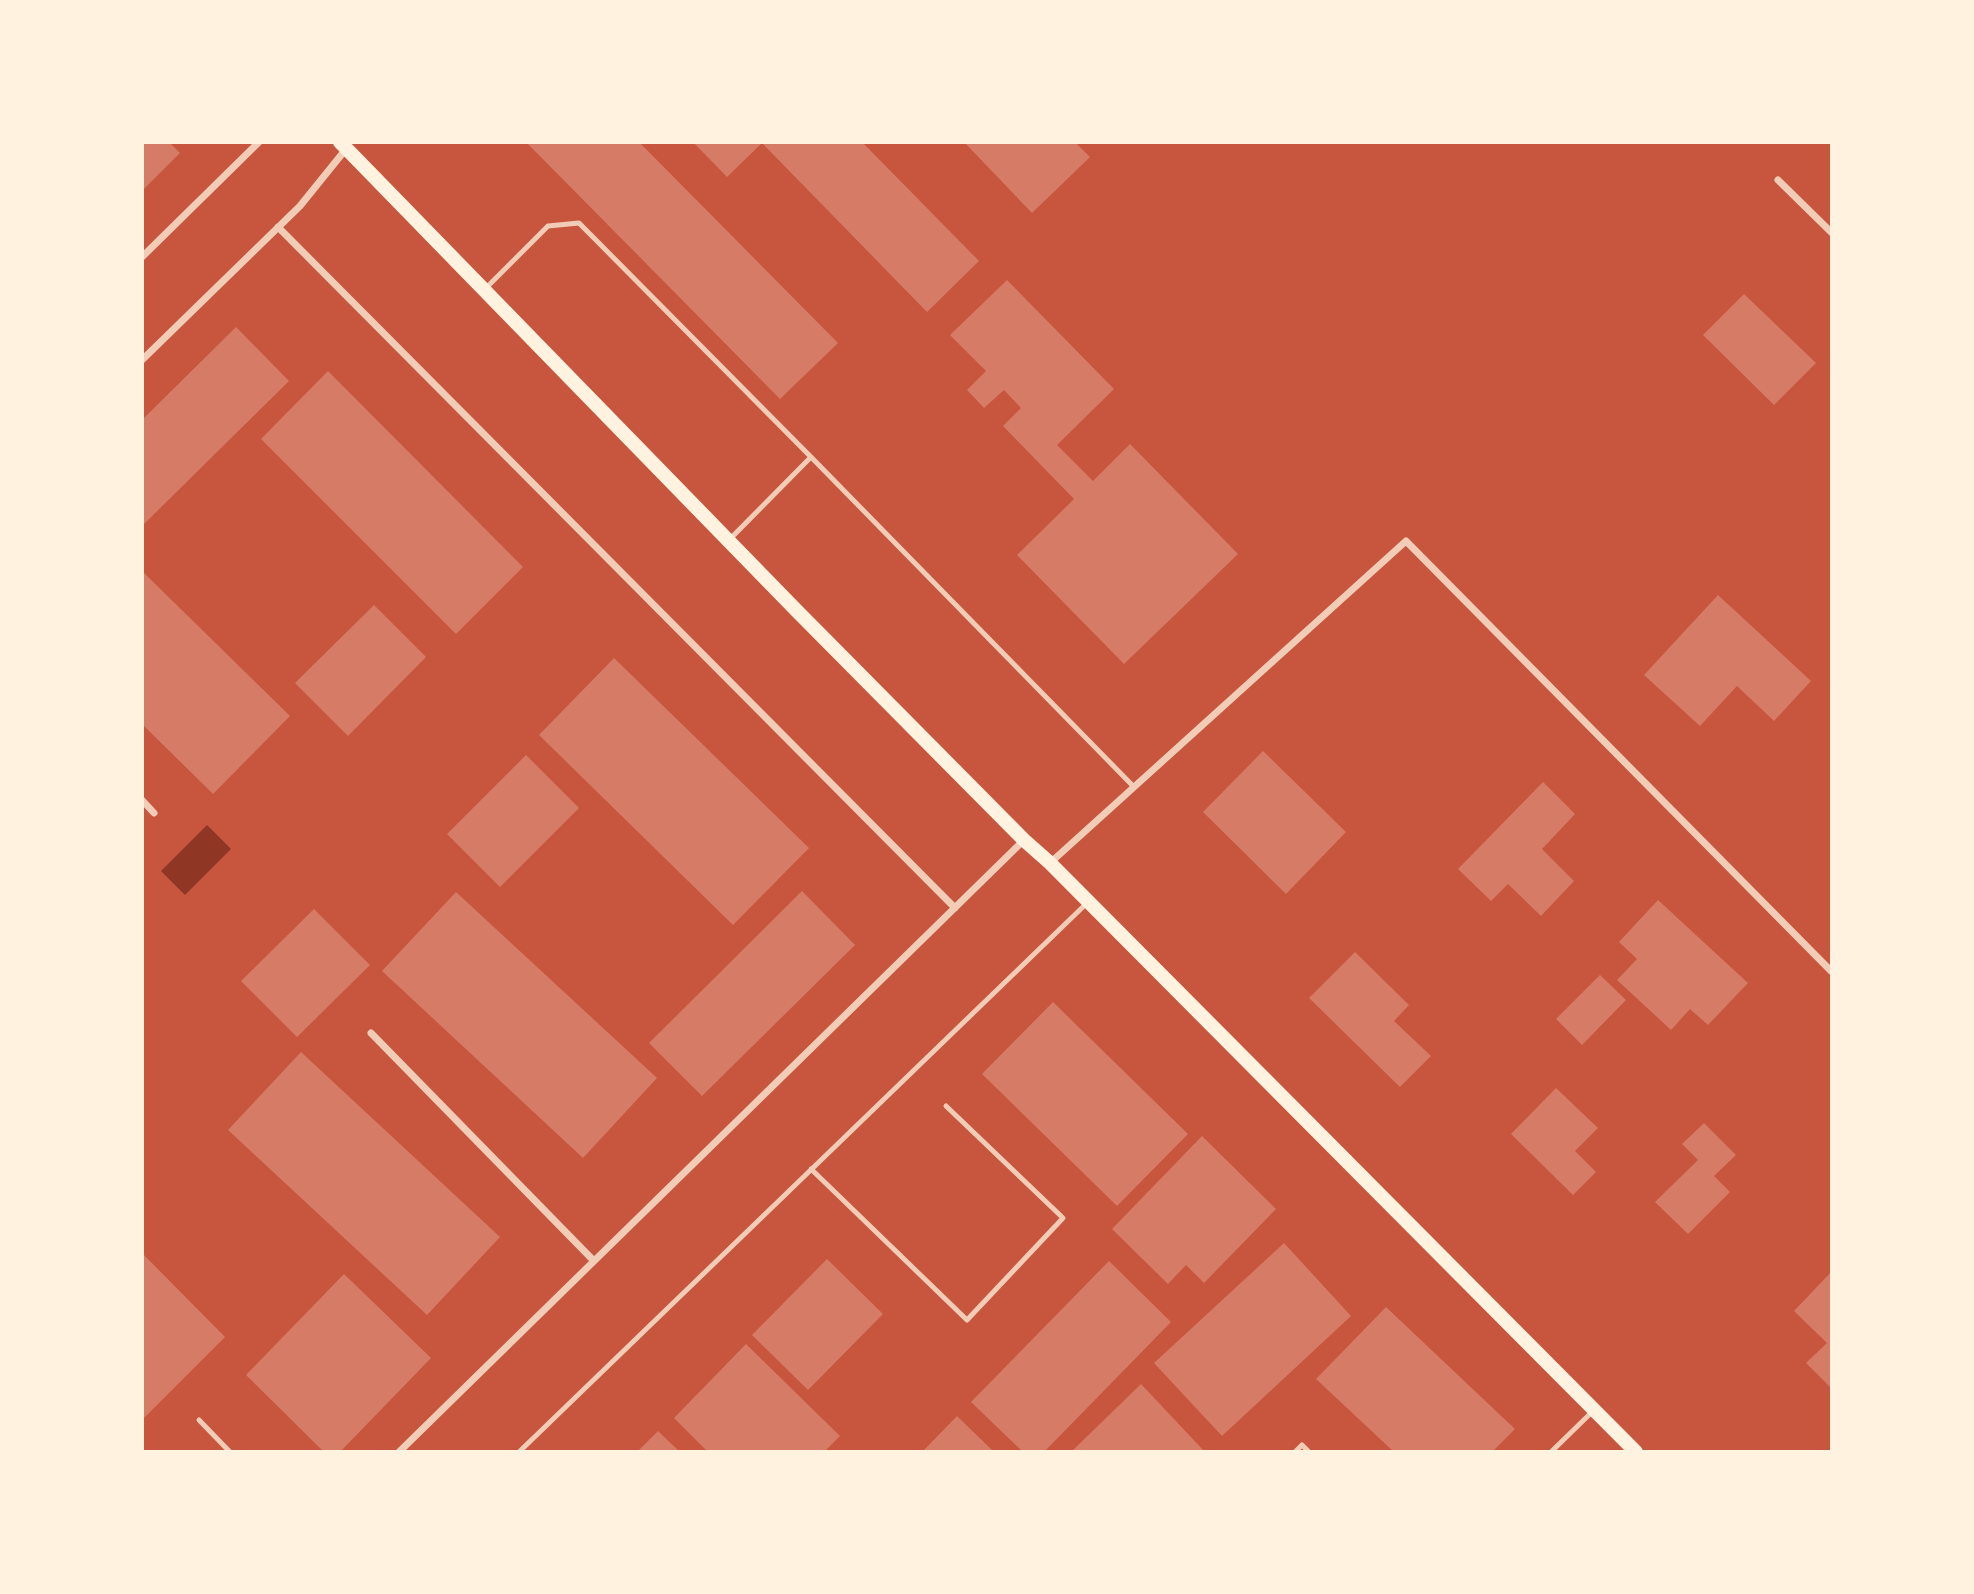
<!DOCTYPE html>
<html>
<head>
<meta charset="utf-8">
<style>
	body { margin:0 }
	#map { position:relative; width:1974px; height:1594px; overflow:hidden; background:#c8553d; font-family:Helvetica,sans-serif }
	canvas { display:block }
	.frame { position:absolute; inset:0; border:144px solid #fff3e0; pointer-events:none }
</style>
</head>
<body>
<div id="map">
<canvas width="1974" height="1594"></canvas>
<div class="frame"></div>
</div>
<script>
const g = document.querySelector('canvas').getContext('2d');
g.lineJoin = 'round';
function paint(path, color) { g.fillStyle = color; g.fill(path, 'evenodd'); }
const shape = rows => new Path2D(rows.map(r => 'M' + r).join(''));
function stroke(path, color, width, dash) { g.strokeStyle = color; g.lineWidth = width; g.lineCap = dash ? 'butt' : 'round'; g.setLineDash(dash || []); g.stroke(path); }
const water = shape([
	[207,825,231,849,185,895,161,871]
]);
const building = shape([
	[142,142,169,142,180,153,142,191],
	[526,142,639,142,838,343,780,399],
	[693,142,862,142,979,261,927,312,762,143,727,177],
	[964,142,1075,142,1090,157,1032,213],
	[1007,280,1114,389,1057,445,1093,481,1130,444,1238,554,1124,664,1017,555,1074,499,1003,426,1021,408,1004,390,984,408,967,390,986,371,950,335],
	[1744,294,1816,363,1774,405,1703,335],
	[236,327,289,381,142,526,142,420],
	[328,371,523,567,456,634,261,439],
	[142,571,290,716,213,794,142,724],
	[1718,595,1811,681,1774,721,1737,686,1700,726,1644,675],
	[374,605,426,657,348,736,295,683],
	[614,658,809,848,733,925,539,735],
	[1263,751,1346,832,1286,894,1203,812],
	[526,755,579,808,500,887,447,834],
	[1543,782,1575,814,1542,849,1574,881,1541,916,1508,884,1491,901,1458,869],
	[802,891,855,945,702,1096,649,1043],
	[456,892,657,1078,583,1158,382,971],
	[1658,900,1748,983,1708,1025,1690,1009,1671,1030,1617,980,1637,959,1619,942],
	[314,909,370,965,297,1037,241,981],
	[1355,952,1409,1005,1394,1021,1431,1056,1400,1087,1309,998],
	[1600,975,1626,1000,1582,1045,1556,1019],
	[1053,1002,1188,1134,1117,1206,982,1074],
	[301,1052,500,1237,427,1315,228,1130],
	[1556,1088,1598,1128,1575,1151,1596,1172,1573,1195,1511,1134],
	[1704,1123,1736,1155,1714,1176,1730,1192,1688,1234,1655,1202,1698,1160,1682,1144],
	[1202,1136,1276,1209,1204,1283,1186,1265,1168,1284,1112,1229],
	[1284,1243,1351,1316,1222,1436,1154,1363],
	[142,1253,225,1337,142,1420],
	[827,1259,883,1314,808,1390,752,1335],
	[1109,1261,1171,1322,1044,1452,1023,1452,971,1402],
	[1832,1271,1832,1389,1806,1363,1827,1343,1794,1311],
	[344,1274,431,1358,340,1452,324,1452,246,1375],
	[1386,1307,1515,1429,1492,1452,1394,1452,1316,1379],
	[746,1344,840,1436,824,1452,708,1452,674,1418],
	[1141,1384,1205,1452,1071,1452],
	[957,1416,994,1452,922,1452],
	[658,1431,680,1452,637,1452]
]);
const service = shape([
	[484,290,548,226,579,223,811,457],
	[730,539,811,457,1134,787],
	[811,1169,967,1320,1063,1218,946,1106],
	[199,1420,230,1452],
	[519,1452,1088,902],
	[1295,1452,1302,1445,1309,1452],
	[1551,1452,1594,1410]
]);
const minor = shape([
	[1778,180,1832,233],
	[278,227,955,908],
	[142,257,259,142],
	[142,360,300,206,346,149],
	[142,800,154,813],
	[1050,863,1406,541,1832,972],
	[371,1033,594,1261],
	[399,1452,1024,840]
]);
const secondary = shape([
	[340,142,796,610,1024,840,1050,863,1636,1452]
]);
paint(water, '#8f3625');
paint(building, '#d67c66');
stroke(service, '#f1ccb7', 5);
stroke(minor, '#f1ccb7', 7);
stroke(secondary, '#fff3e0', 14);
</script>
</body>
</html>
